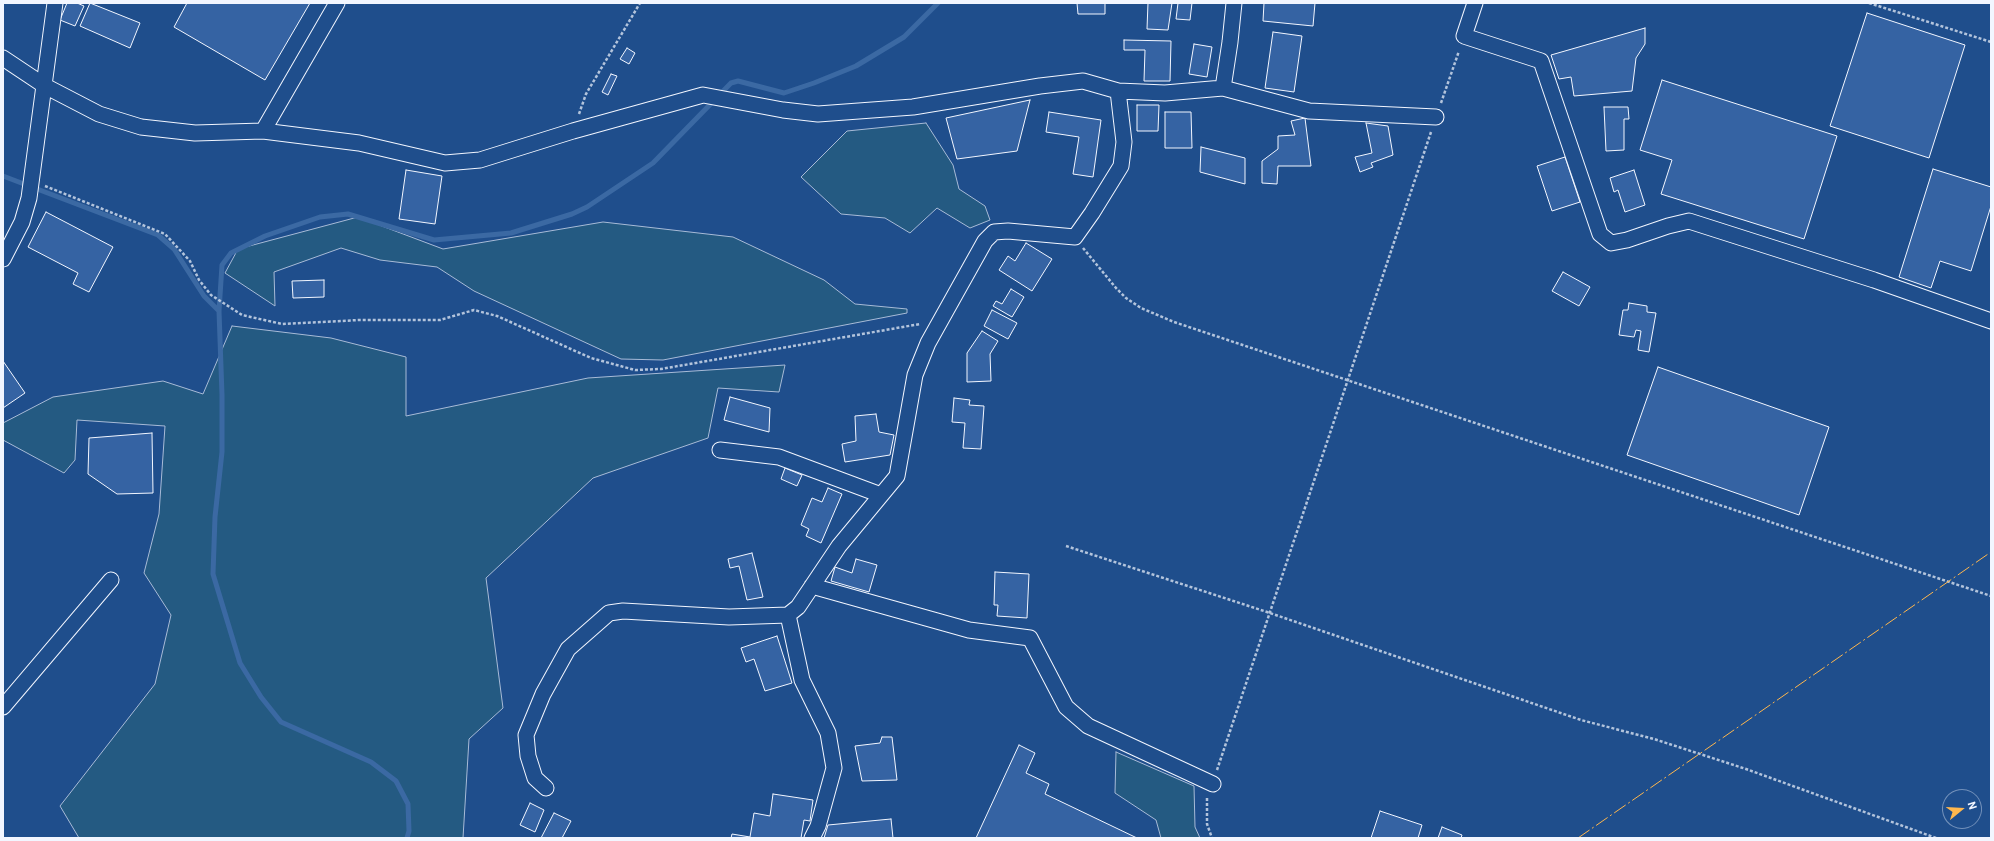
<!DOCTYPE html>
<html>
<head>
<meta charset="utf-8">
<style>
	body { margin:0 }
	#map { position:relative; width:1994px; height:841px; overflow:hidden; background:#1f4e8c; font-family:Barlow,sans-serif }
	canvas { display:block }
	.frame { position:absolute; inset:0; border:4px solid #f2f6ff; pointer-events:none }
	.north { position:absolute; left:1942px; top:789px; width:40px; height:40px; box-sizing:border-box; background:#1f4e8c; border:1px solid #7391ba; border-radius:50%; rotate:72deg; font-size:11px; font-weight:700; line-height:16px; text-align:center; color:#f2f6ff }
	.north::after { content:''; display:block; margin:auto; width:14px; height:18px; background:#ffb74d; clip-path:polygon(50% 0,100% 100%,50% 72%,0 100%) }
</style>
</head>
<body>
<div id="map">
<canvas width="1994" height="841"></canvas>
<div class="frame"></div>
<div class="north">N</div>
</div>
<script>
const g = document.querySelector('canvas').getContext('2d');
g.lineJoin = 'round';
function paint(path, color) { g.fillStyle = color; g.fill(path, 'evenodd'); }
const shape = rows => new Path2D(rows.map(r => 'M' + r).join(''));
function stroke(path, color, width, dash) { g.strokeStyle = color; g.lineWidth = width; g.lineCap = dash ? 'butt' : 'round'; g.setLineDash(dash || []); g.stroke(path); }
const green = shape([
	[926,123,953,165,959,189,985,206,990,220,970,228,937,208,910,233,885,218,841,214,801,177,847,131,926,123],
	[358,217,443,249,603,222,733,237,824,280,855,304,907,309,907,313,663,360,621,359,474,291,437,267,380,260,341,248,274,272,275,306,225,273,238,249,358,217],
	[232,326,331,338,406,357,406,416,588,378,785,365,779,392,718,388,708,438,593,478,486,578,503,708,469,739,463,838,79,838,60,806,155,684,171,615,144,573,159,514,165,426,77,420,75,460,64,473,3,440,3,423,53,397,163,381,203,394,232,326],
	[1116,752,1194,786,1195,827,1200,838,1161,838,1156,820,1115,793,1116,752]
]);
const stream = shape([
	[3,176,158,235,174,249,204,296,219,311],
	[407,838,409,831,408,804,396,781,371,762,281,722,261,697,240,663,213,574,215,517,222,452,222,395,219,311,222,265,231,253,265,236,320,217,348,214,434,240,511,233,572,214,587,207,653,163,731,83,738,81,784,93,814,83,856,66,904,37,938,3]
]);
const building = shape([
	[67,3,77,3,84,6,75,26,60,20,67,3],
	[90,3,140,23,130,48,80,26,90,3],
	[187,3,310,3,265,80,174,27,187,3],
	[1077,3,1105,3,1105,14,1078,14,1077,3],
	[1148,3,1172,3,1168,30,1147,29,1148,3],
	[1178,3,1192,3,1190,20,1176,19,1178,3],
	[1264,3,1315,3,1313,26,1263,21,1264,3],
	[1867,13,1965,45,1929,158,1830,126,1867,13],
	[1645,28,1645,44,1636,58,1632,91,1574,96,1571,77,1559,79,1551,55,1645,28],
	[1273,32,1302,36,1294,92,1265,88,1273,32],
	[1124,40,1171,41,1170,81,1144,81,1145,50,1124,50,1124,40],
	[1194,44,1212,47,1207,77,1189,74,1194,44],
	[627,48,635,53,629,64,620,59,627,48],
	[611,74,617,76,608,95,602,92,611,74],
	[1662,80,1837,136,1804,239,1661,194,1672,160,1640,150,1662,80],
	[1030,100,1017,151,957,159,946,118,1030,100],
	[1137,105,1159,105,1158,131,1137,131,1137,105],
	[1604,107,1628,107,1629,119,1624,119,1624,150,1606,151,1604,107],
	[1049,112,1101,120,1093,177,1073,174,1079,137,1046,132,1049,112],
	[1165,112,1191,112,1192,148,1165,148,1165,112],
	[1305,118,1311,166,1278,166,1277,184,1262,183,1262,161,1278,149,1278,136,1295,135,1291,121,1305,118],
	[1366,123,1388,126,1393,155,1371,163,1373,167,1360,172,1355,157,1372,153,1366,123],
	[1201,147,1245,158,1245,184,1200,172,1201,147],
	[1565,157,1580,202,1552,211,1537,166,1565,157],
	[1933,169,1991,187,1991,206,1971,271,1940,261,1931,288,1899,277,1933,169],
	[406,170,442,176,435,224,399,219,406,170],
	[1634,170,1645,205,1625,212,1618,190,1614,192,1610,178,1634,170],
	[46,212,113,247,89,292,73,284,78,273,28,247,46,212],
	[1026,243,1052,259,1032,291,999,270,1008,256,1015,261,1026,243],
	[1563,272,1590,287,1579,306,1552,291,1563,272],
	[324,280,324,297,293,298,292,281,324,280],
	[1011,289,1024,297,1012,317,993,306,996,301,1002,304,1011,289],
	[1629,303,1647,306,1647,312,1656,313,1649,352,1638,350,1641,331,1636,330,1634,337,1619,335,1623,310,1628,310,1629,303],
	[992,310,1017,323,1008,339,984,326,992,310],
	[982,331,998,341,990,354,991,381,967,382,967,353,982,331],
	[3,361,25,393,3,408,3,361],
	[1658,367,1829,427,1799,515,1627,455,1658,367],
	[730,397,770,408,769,432,724,420,730,397],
	[954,398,970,400,969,405,984,406,981,449,963,448,965,423,952,422,954,398],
	[876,414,879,432,894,435,890,455,845,462,842,444,856,441,855,416,876,414],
	[152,433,153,493,117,494,88,474,89,438,152,433],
	[785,468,802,475,797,486,781,479,785,468],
	[828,488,842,494,821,543,806,536,809,529,801,525,812,498,822,502,828,488],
	[752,553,763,597,747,600,739,566,730,568,728,559,752,553],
	[856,559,877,565,869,592,831,581,835,567,852,573,856,559],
	[995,572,1029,574,1027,618,997,616,998,605,994,605,995,572],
	[777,636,792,683,765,691,754,659,746,662,741,648,777,636],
	[882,737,892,737,897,780,862,781,855,746,880,743,882,737],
	[1019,745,1035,753,1026,773,1049,784,1045,794,1137,838,976,838,1019,745],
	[773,794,813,800,810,821,804,820,801,838,731,838,732,834,750,837,754,813,770,816,773,794],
	[530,803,544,810,535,832,520,825,530,803],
	[1380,811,1422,825,1418,838,1371,838,1380,811],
	[554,813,571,821,562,838,541,838,554,813],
	[891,819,893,838,824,838,828,825,891,819],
	[1442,827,1462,835,1461,838,1438,838,1442,827]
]);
const path = shape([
	[1869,3,1991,42],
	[1441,103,1459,51],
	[579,114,586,94,640,3],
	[45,186,165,234,190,261,199,280,211,295,242,315,282,324,360,320,440,320,474,310,497,316,591,358,635,370,661,369,920,324],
	[1083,248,1116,288,1126,298,1141,308,1174,322,1991,596],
	[1066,546,1270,613,1581,720,1654,739,1746,769,1936,838],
	[1217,770,1431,132],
	[1207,798,1207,824,1212,838]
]);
const minor = shape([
	[1475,3,1464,36,1541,61,1600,234,1611,243,1627,240,1668,226,1689,221,1874,280,1991,321],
	[3,58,45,86,99,114,141,127,195,133,263,131,359,143,445,163,480,160,573,131,703,95,783,110,818,114,913,107,1040,86,1083,81,1118,91,1165,93,1223,88,1309,111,1436,117],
	[1223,88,1230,42,1234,3],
	[263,131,337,3],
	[3,259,22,222,29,198,55,3],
	[720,450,779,457,881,495],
	[812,586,969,630,1030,638,1066,707,1088,726,1213,784],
	[788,615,802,680,828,733,834,768,818,826,812,838],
	[3,707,111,580],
	[546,788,535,778,528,756,526,735,543,694,568,649,609,613,623,611,729,617,788,615,798,607,839,546,897,476,915,375,928,343,985,241,994,232,1008,231,1075,237,1092,213,1121,166,1124,142,1118,91]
]);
const power = shape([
	[1578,838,1991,552]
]);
paint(green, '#245a82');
stroke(green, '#a8bbd7', 1);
stroke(stream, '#3b69a3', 5);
paint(building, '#3563a3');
stroke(building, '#f2f6ff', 1);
stroke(minor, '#f2f6ff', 17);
stroke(path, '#b3c4dc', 2.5, [3, 2]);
stroke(minor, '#1f4e8c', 15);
stroke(power, '#ffb74d', 1, [14, 3, 2, 3]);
</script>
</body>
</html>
